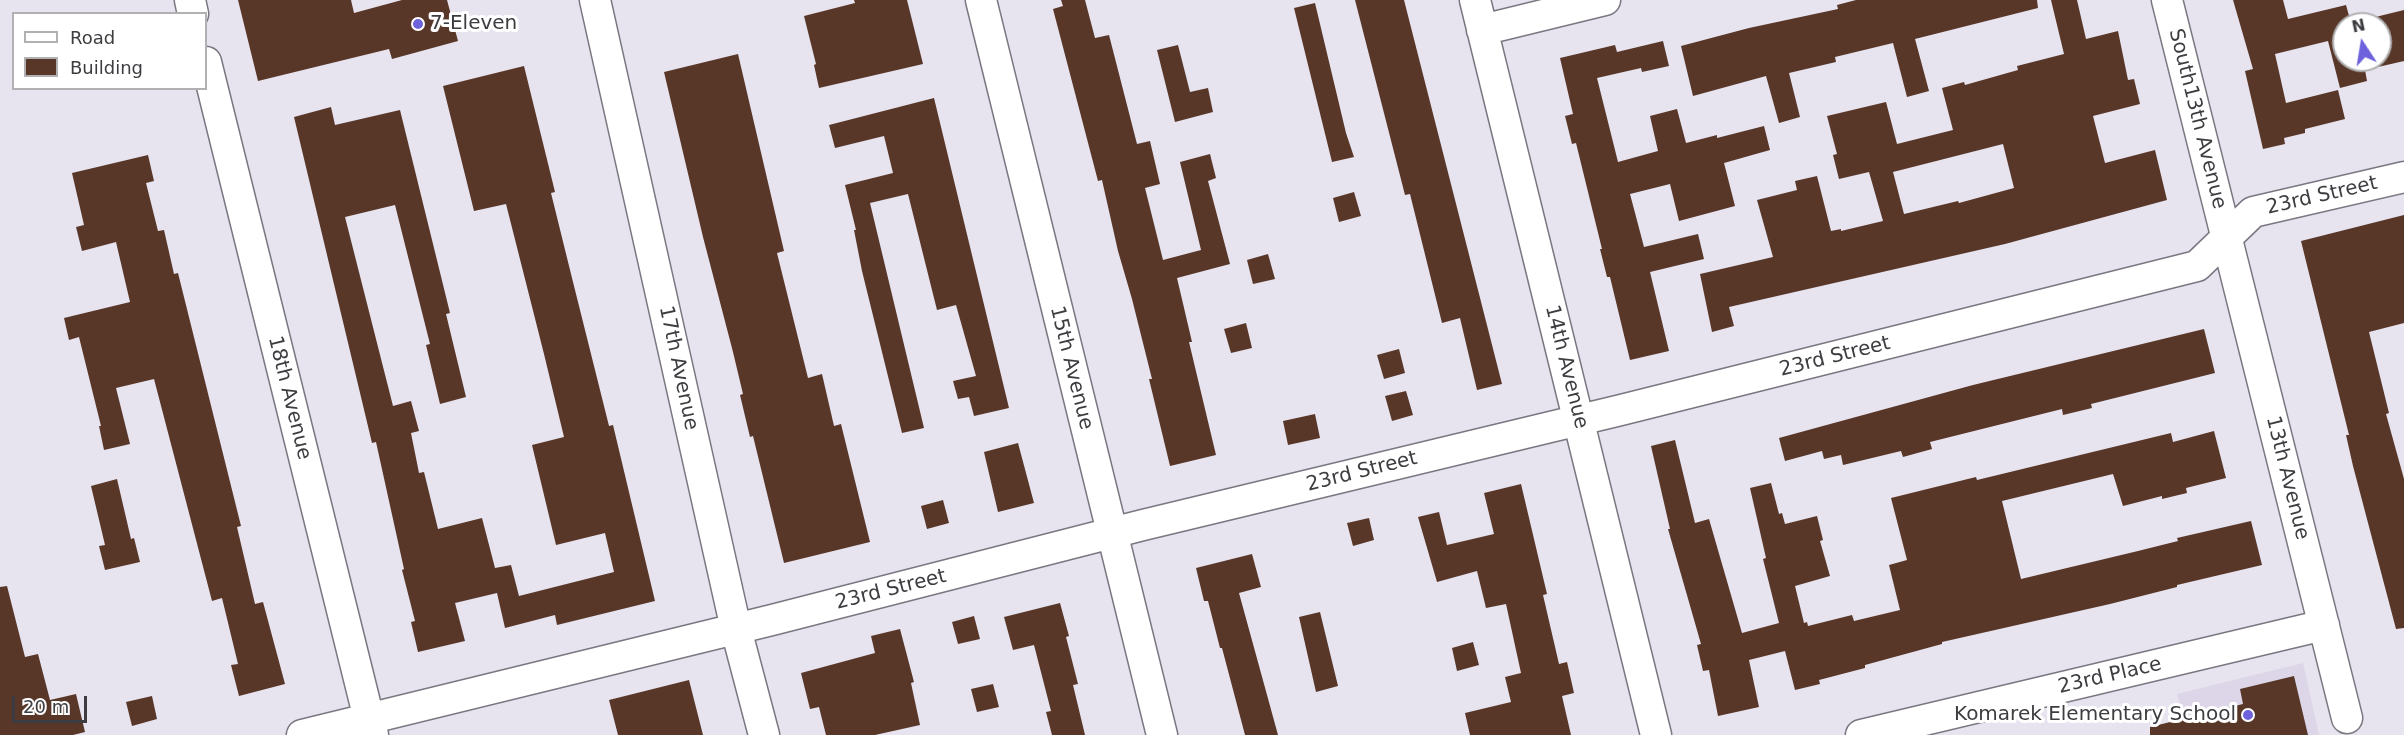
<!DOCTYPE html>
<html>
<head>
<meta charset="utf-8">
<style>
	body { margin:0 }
	#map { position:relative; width:2404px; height:735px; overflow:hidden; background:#e7e3ef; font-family:"DejaVu Sans",sans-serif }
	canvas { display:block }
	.legend { position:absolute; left:12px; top:12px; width:195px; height:78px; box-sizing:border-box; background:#fff; border:2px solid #b1b1b3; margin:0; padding:8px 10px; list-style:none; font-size:18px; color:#3d3c40 }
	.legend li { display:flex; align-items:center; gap:12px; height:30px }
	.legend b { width:30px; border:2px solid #b1b1b3 }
	.north { position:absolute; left:2332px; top:12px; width:60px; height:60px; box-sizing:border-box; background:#fff; border:2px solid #b1b1b3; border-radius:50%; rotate:348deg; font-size:16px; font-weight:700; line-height:24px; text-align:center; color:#3d3c40 }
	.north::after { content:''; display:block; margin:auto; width:21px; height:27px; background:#6d62dc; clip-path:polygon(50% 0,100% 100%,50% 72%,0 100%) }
	.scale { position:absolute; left:12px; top:696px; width:75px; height:27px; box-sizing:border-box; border:3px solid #3d3c40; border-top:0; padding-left:8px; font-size:18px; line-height:21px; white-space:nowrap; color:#3d3c40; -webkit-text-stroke:4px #fff; paint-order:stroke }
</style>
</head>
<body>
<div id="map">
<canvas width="2404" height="735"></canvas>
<ul class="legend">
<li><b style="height:8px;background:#fff"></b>Road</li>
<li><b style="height:16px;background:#583729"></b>Building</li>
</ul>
<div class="north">N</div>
<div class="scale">20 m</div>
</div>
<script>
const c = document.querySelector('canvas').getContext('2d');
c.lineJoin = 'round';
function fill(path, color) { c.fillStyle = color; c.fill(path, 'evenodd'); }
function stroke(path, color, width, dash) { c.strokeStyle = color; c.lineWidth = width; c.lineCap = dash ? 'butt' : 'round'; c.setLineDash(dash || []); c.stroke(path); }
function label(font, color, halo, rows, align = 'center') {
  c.font = font + ' "DejaVu Sans",sans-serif'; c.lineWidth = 6; c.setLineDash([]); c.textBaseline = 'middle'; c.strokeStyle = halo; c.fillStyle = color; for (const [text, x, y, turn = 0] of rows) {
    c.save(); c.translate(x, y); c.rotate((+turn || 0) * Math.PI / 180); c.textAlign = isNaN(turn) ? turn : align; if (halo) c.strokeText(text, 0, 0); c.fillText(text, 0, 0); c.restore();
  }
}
const built = new Path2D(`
	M 2303,663 L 2319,735 L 2187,735 L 2177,694 Z`);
const building = new Path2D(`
	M 238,0 L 351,0 L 354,13 L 402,0 L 447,0 L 458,41 L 392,59 L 389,49 L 258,81 Z
	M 854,0 L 907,0 L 923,64 L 819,88 L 814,65 L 816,64 L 804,16 L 855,3 Z
	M 1061,0 L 1085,0 L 1095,38 L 1109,35 L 1137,144 L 1150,141 L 1160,184 L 1145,188 L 1163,260 L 1201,250 L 1180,162 L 1210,154 L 1216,178 L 1208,181 L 1230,264 L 1177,278 L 1192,342 L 1189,342 L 1216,455 L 1170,466 L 1149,379 L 1152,379 L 1132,299 L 1118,251 L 1102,180 L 1098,181 L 1053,9 L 1063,6 Z
	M 1355,0 L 1404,0 L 1502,384 L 1477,390 L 1460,318 L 1442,323 L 1410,194 L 1405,195 Z
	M 1856,0 L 2037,0 L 2038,8 L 1915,39 L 1929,91 L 1907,97 L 1893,43 L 1835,57 L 1836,62 L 1789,73 L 1800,117 L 1779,123 L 1766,76 L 1693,96 L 1681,46 L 1749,28 L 1838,9 L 1837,5 Z
	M 2051,0 L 2077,0 L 2086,39 L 2118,31 L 2128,80 L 2134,79 L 2140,104 L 2093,116 L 2105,163 L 2155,150 L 2167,200 L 2005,244 L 1729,307 L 1734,326 L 1712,332 L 1700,274 L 1773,257 L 1757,200 L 1797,190 L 1795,181 L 1817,176 L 1831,231 L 1841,229 L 1841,231 L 1883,221 L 1869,172 L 1839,179 L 1833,155 L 1837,154 L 1827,116 L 1886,102 L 1897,144 L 1953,130 L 1942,88 L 1964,82 L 1965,85 L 2018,70 L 2017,66 L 2064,54 ZM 2003,144 L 2014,188 L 1959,203 L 1958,201 L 1904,214 L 1893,172 Z
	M 2233,0 L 2283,0 L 2288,19 L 2346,5 L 2351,23 L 2404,10 L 2404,61 L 2365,70 L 2367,81 L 2340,88 L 2328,41 L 2275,54 L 2286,103 L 2338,90 L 2345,119 L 2305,129 L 2305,133 L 2284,138 L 2285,144 L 2263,149 L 2245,71 L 2253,69 ZM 2344,24 L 2380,24 L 2380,60 L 2344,60 Z
	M 1315,3 L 1346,133 L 1354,157 L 1332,162 L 1294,8 Z
	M 1663,41 L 1669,66 L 1642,72 L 1641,68 L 1597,78 L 1618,162 L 1658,151 L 1650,116 L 1677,109 L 1686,143 L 1717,135 L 1717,138 L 1764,126 L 1770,150 L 1724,163 L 1735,206 L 1679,221 L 1670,184 L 1630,194 L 1644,247 L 1698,234 L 1704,259 L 1650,272 L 1669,351 L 1630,360 L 1610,277 L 1607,277 L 1600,249 L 1602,249 L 1576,143 L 1572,144 L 1565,116 L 1573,114 L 1560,58 L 1615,45 L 1617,52 Z
	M 1178,45 L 1190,92 L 1208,88 L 1213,112 L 1175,122 L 1157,50 Z
	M 738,54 L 784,251 L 777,253 L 808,378 L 822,374 L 834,426 L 841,424 L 870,542 L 784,563 L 753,436 L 750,437 L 740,395 L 743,394 L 733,352 L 703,237 L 664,72 Z
	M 524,66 L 555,192 L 551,193 L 571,274 L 609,426 L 613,425 L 655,601 L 557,625 L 555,615 L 505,628 L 497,593 L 455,603 L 465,641 L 418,652 L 411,622 L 415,621 L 402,570 L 404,569 L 376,442 L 372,443 L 294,117 L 331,107 L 335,125 L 400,110 L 450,313 L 446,314 L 466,397 L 440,404 L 426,345 L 430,344 L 395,205 L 345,217 L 393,406 L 411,401 L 419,431 L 411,433 L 419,473 L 424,472 L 438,529 L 482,518 L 495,568 L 511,565 L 519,596 L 614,572 L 605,533 L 556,545 L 532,445 L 564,437 L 544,354 L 506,204 L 474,211 L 443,86 Z
	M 934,98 L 1009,408 L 974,416 L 969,397 L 958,399 L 953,381 L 976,376 L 956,305 L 937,310 L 908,194 L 870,203 L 924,428 L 902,433 L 862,271 L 854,230 L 856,230 L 845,185 L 893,173 L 884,136 L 835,148 L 829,125 Z
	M 148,155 L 154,181 L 146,183 L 158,231 L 164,230 L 174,274 L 178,273 L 241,526 L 237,527 L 255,604 L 263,602 L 285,684 L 239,696 L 231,665 L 238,664 L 222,598 L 212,601 L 154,379 L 116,388 L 130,444 L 104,450 L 99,426 L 101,426 L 79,337 L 69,340 L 64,318 L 130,302 L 116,242 L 82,251 L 76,227 L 84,225 L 72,173 Z
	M 1354,192 L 1361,216 L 1339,222 L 1333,198 Z
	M 2404,215 L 2404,323 L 2369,332 L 2389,413 L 2386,414 L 2404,479 L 2404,628 L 2396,629 L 2353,466 L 2346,435 L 2349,435 L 2301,241 Z
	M 1268,254 L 1275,279 L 1253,284 L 1247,260 Z
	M 1246,323 L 1252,348 L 1231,353 L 1224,329 Z
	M 2204,329 L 2215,373 L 2091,404 L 2092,408 L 2063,415 L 2062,409 L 1930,442 L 1932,449 L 1903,457 L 1901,451 L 1843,465 L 1841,455 L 1824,459 L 1822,451 L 1785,461 L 1779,438 L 1973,385 Z
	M 1399,349 L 1405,373 L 1384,379 L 1377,355 Z
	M 1406,391 L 1413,415 L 1392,421 L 1385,396 Z
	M 1315,414 L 1320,438 L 1288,445 L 1283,421 Z
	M 2214,431 L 2226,478 L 2186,488 L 2187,493 L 2162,499 L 2162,496 L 2123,506 L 2113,474 L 2002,501 L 2021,579 L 2138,551 L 2178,541 L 2177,538 L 2251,521 L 2262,565 L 2177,585 L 2177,587 L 2110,604 L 1942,642 L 1942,644 L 1865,665 L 1865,668 L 1819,680 L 1820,684 L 1795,690 L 1785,651 L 1749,660 L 1759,707 L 1718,716 L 1709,670 L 1703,671 L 1697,645 L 1701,644 L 1668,529 L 1670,529 L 1651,446 L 1675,440 L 1695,523 L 1709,519 L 1742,633 L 1779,623 L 1763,559 L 1766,558 L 1750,488 L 1771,483 L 1779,514 L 1782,513 L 1785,524 L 1817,516 L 1823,540 L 1820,541 L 1830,576 L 1795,586 L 1804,623 L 1807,622 L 1808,626 L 1852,615 L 1854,621 L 1900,610 L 1889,565 L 1907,560 L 1891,498 L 1976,477 L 1977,480 L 2171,433 L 2173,442 Z
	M 1018,443 L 1034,503 L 998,512 L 984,452 Z
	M 117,479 L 131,539 L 134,538 L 140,562 L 105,570 L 99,546 L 105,545 L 91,486 Z
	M 1521,484 L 1547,594 L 1543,595 L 1559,664 L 1567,662 L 1574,693 L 1562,696 L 1571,735 L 1470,735 L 1465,713 L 1511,702 L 1505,677 L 1521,673 L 1506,604 L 1486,608 L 1477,571 L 1437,582 L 1418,517 L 1439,512 L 1447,545 L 1494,534 L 1484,493 Z
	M 943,500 L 949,523 L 927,529 L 921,506 Z
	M 1369,518 L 1374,540 L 1353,546 L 1347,523 Z
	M 1252,554 L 1261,587 L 1239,593 L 1278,735 L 1245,735 L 1222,648 L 1220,648 L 1208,601 L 1204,601 L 1196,568 Z
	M 7,586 L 25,657 L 38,654 L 50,700 L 76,694 L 85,732 L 73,735 L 0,735 L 0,587 Z
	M 1060,603 L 1069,636 L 1066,637 L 1078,684 L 1073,685 L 1085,735 L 1052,735 L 1046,712 L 1051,711 L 1034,645 L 1013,650 L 1004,617 Z
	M 1320,612 L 1338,686 L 1316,692 L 1299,617 Z
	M 974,616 L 980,639 L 958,644 L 952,622 Z
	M 900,629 L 914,682 L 911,683 L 920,725 L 875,735 L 826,735 L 819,707 L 810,709 L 801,673 L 875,653 L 871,636 Z
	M 1473,642 L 1479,665 L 1457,671 L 1452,648 Z
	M 2294,676 L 2308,735 L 2150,735 L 2150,727 L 2243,704 L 2240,689 Z
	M 689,680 L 703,735 L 618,735 L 609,700 Z
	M 993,684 L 999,707 L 977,712 L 971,689 Z
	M 152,696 L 157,719 L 132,726 L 126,702 Z`);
const minor = new Path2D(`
	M 190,0 L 193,14
	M 595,0 L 736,629 L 764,735
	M 981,0 L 1162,735
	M 1475,0 L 1656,735
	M 2167,0 L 2347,718
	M 1482,30 L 1605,0
	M 206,62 L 373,735
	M 302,735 L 772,620 L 1143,525 L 1621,410 L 2197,266 L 2253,212 L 2404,177
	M 1861,735 L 2324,625`);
const markers = [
	[418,24,6,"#6d62dc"],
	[2248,715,6,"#6d62dc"]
];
const poiNames = [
	["7-Eleven",430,24],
	["Komarek Elementary School",2236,715,"right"]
];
const streetNames = [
	["South13th Avenue",2197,119,76],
	["23rd Street",2322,196,-13],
	["23rd Street",1835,357,-14],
	["14th Avenue",1566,367,76],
	["17th Avenue",678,368,78],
	["15th Avenue",1071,368,76],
	["18th Avenue",289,398,76],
	["23rd Street",1362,472,-14],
	["13th Avenue",2287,478,76],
	["23rd Street",891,590,-14],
	["23rd Place",2110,676,-13]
];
fill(built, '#dcd6e8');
fill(building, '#583729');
stroke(minor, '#7a7781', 33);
stroke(minor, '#fff', 30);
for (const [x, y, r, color] of markers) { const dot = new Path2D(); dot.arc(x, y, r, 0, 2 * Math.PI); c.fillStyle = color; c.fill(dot); stroke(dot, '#fff', 2); }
label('20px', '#3d3c40', '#fff', poiNames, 'left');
label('20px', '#3d3c40', '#fff', streetNames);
</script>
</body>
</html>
